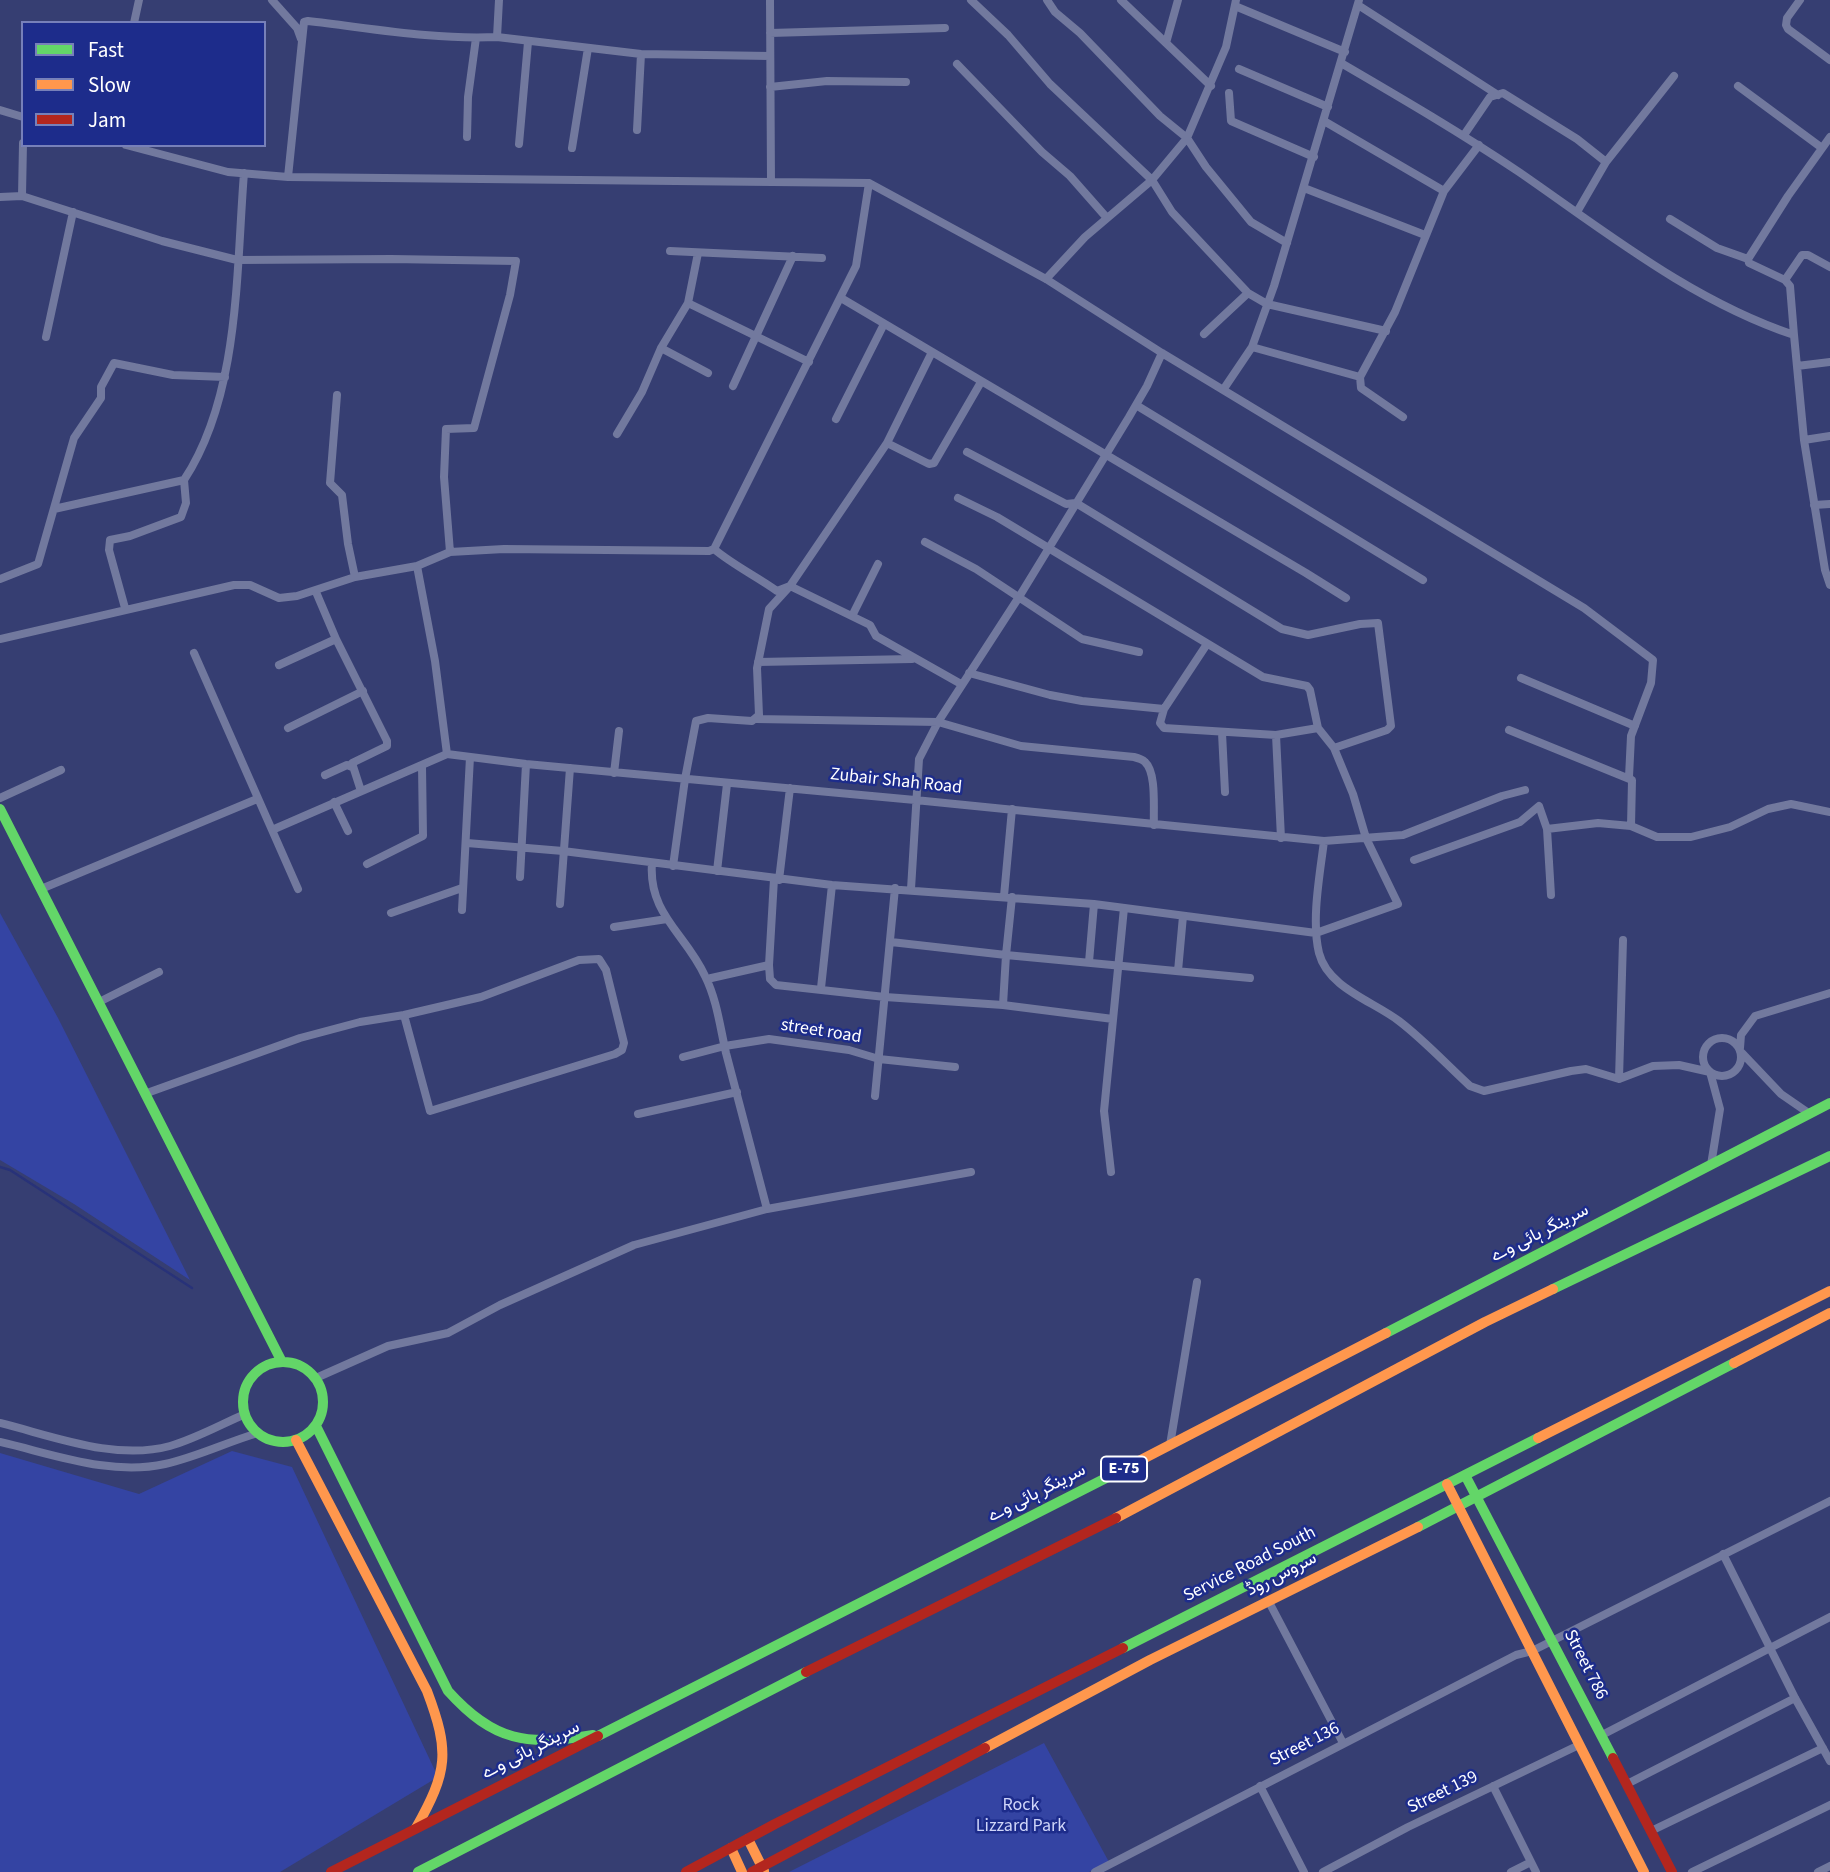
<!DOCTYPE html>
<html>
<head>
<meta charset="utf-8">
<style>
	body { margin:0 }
	#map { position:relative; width:1830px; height:1872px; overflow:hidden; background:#363e72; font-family:"Source Sans 3",sans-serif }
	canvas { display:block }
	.legend { position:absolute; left:21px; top:21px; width:245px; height:126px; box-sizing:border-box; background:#1d2c8b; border:2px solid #7780b9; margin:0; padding:9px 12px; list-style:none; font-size:21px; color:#fff }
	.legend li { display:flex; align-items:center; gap:14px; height:35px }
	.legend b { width:35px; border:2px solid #7780b9 }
</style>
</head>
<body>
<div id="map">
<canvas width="1830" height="1872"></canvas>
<ul class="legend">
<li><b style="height:9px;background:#63d668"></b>Fast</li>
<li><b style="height:9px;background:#ff974d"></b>Slow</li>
<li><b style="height:9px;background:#b3261e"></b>Jam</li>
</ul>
</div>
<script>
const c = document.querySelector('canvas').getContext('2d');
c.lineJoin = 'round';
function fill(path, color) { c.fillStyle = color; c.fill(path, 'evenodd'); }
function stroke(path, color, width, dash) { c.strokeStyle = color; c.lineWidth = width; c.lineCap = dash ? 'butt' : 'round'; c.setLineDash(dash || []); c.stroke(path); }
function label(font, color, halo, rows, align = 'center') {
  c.font = font + ' "Source Sans 3",Vazirmatn,sans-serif'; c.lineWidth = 5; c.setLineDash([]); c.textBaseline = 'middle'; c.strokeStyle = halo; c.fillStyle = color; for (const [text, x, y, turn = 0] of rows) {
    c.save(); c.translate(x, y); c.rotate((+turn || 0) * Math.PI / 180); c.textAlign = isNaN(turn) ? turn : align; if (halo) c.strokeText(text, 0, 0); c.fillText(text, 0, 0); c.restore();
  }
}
const green = new Path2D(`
	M 0,913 L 58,1018 L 190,1280 L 74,1204 L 0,1160 Z
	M 232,1451 L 292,1467 L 438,1777 L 280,1872 L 0,1872 L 0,1453 L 139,1494 Z
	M 1044,1743 L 1109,1862 L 1089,1872 L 789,1872 Z`);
const stream = new Path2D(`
	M 0,1167 L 10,1170 L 192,1288`);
const street = new Path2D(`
	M 272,0 L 297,28 L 301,39
	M 770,0 L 771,182
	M 971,0 L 1008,35 L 1050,84 L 1152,180 L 1172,212 L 1248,293 L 1267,304 L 1386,331
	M 1047,0 L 1055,12 L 1080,33 L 1160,116 L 1187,138 L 1206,167 L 1251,222 L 1287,243
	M 1121,0 L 1211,86
	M 1800,0 L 1787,18 L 1786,25 L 1788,29 L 1830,60
	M 1358,5 L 1498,95
	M 1235,6 L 1345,52
	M 134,23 L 139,0
	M 770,33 L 945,28
	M 497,37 L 499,0
	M 1166,43 L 1178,0
	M 1341,63 C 1401,98 1461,133 1519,172 C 1606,232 1692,301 1794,335 L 1804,440 L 1825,570 L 1830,585
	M 957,64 L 1042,152 L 1070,176 L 1107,218
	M 1239,69 L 1328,107
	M 1738,86 L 1822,148
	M 770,87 L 827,81 L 906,82
	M 1229,93 L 1231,121 L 1314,157
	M 0,110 L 23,117
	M 1324,121 L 1444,191
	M 637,130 L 641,54
	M 1464,135 L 1490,97 L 1503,93 L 1577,139 L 1606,162 L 1577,212
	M 467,137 L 468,97 L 476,38
	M 519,144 L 528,42
	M 126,145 L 228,172 L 288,177 L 869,183 L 1046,279 L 1162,353 L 1584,608 L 1653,660 L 1651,683 L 1631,736 L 1629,777
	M 572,148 L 588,48
	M 1606,162 L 1674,76
	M 288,177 L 304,22 L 308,21 C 370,28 434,40 497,37 L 641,54 L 770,56
	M 1304,188 L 1425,235
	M 22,196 L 23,143
	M 0,197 L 22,196 L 162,241 L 237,260 L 391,259 L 516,261 L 510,295 L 474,428 L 446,429 L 444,477 L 450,552
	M 1670,219 L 1717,248 L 1748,259
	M 670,251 L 822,258
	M 1046,279 L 1085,237 L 1152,180 L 1187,138 L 1226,47 L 1236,0
	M 1785,280 L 1802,255 L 1808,255 L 1830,267
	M 841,298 L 1306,573 L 1346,598
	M 688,303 L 809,362
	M 1204,334 L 1248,293
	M 1794,335 L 1790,286 L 1785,280 L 1749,263 L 1748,259 L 1788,196 L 1830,137
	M 46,337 L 73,212
	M 1252,347 L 1360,377
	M 661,348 L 708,373
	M 1797,366 L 1830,362
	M 733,386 L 793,256
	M 1223,390 L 1252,347 L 1274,286 L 1359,0
	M 337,395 L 330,483 L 342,495 L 348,544 L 355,577
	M 1136,405 L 1423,580
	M 1403,417 L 1361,388 L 1360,377 L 1395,312 L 1444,191 L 1479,145
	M 836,419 L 884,324
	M 617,434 L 642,392 L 661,348 L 688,303 L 698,253
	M 1804,440 L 1830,436
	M 887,443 L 929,464 L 934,463 L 981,382
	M 967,452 L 1066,504 L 1076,503 L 1282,629 L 1308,635 L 1360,624 L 1378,623 L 1391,726 L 1387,730 L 1334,748
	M 1814,505 L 1830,504
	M 54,509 L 184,480 C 240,395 236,272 244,173
	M 925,542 L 976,569 L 1082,639 L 1139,652
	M 714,549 C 733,565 756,576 777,591 L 790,586 L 870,625 L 876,636 L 961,684
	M 417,566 L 435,661 L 447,754
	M 0,579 L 38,564 L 74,438 L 101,398 L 101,387 L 114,363 L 173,375 L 225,377
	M 316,592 L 336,639 L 387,741 L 387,746 L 352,763 L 361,791
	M 125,608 L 109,550 L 110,540 L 130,536 L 181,517 L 186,503 L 184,480
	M 852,616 L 878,564
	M 0,639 L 234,585 L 250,585 L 279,598 L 297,596 L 355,577 L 417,566 L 450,552 L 504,549 L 709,551 L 714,549 L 856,266 L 869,183
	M 194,653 L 298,889
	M 758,662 L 912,659
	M 279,665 L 336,639
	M 969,673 L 1050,695 L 1082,701 L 1164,709 L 1160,723 L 1164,728 L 1276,735 L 1318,728
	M 1521,678 L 1635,726
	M 1164,709 L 1207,644
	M 756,719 L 938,722 L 1021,746 L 1134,757 C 1138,758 1142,759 1145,762 C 1157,773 1153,810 1154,825
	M 288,728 L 363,691
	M 1509,730 L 1632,780 L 1631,826 L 1657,837 L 1691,837 L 1730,827 L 1768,809 L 1791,804 L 1830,812
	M 1222,733 L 1225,792
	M 1276,735 L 1281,838
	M 614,773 L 619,731
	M 325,775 L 347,765 L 352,767
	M 0,798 L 61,770
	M 334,802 L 348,831
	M 1547,829 L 1598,823 L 1631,826
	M 272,830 L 447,754 L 526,764 L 915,800 L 1324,841 L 1403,835 L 1502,796 L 1525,790
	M 1324,841 C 1320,874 1311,920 1319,953 C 1328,988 1373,1001 1399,1021 C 1424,1040 1447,1065 1470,1086 L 1484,1091 L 1571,1071 L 1586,1069 L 1619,1079 L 1653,1066 L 1679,1065 L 1710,1072 L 1720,1109 L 1711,1165
	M 467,843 L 563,851 L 832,885 L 1094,904 L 1316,933 L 1398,904 L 1366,838 L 1353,794 L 1334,748 L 1318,728 L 1310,690 L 1307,686 L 1263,677 L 997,517 L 958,498
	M 1414,860 L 1520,822 L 1539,806 L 1547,829 L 1551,895
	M 652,863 C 648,914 686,934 705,976 C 717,1000 720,1027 726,1053 C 740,1105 753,1157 767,1209
	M 367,864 L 423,836 L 422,766
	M 673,866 L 685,779 L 696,721 L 708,718 L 752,721 L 759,715 L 757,668 L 769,609 L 790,586 L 887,443 L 932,352
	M 717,871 L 727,784
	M 520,877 L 526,764
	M 779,880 L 790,788
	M 41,889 L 257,799
	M 911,889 L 919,759 L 938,722 L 1019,597 L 1129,417 L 1147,386 L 1162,353
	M 1004,896 L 1012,809
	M 560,904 L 570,768
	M 462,910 L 470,757
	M 391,913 L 462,888
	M 614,927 L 667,919
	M 891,942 L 1006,955 L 1012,897
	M 1089,962 L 1094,904
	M 769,965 L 774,879
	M 1178,971 L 1183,916
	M 707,979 L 769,965 L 770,979 L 776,985 L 885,997 L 1003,1005 L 1113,1019
	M 821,988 L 832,885
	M 99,1002 L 159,972
	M 1003,1005 L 1006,955 L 1250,978
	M1703 1057a19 19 0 1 1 38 0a19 19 0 1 1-38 0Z
	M 1740,1048 L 1741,1035 L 1755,1016 L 1830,993
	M 1742,1053 L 1781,1094 L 1810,1114
	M 683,1057 L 725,1046 L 769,1039 L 849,1050 L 879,1059 L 955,1067
	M 1619,1079 L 1623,940
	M 147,1093 L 300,1038 L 360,1022 L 404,1015 L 481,997 L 579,960 L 599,959 L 606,970 L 624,1043 L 622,1050 L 615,1054 L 430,1111 L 404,1015
	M 875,1096 L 895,888
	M 638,1114 L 737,1092
	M 1111,1172 L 1104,1111 L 1124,908
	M 316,1378 L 388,1346 L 448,1333 L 500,1305 L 634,1245 L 767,1209 L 971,1172
	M 0,1423 C 53,1436 115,1461 170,1446 C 195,1439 220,1425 245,1414
	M 0,1442 C 53,1454 110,1476 165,1464 C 197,1457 227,1442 258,1433
	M 1170,1445 L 1197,1282
	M 1723,1554 L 1795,1698 L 1830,1761
	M 1269,1602 L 1343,1743
	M 1602,1735 L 1830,1617
	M 1627,1784 L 1795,1698
	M 1260,1786 L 1304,1872
	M 1493,1786 L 1536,1872
	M 1651,1831 L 1823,1748
	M 1095,1872 L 1516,1655 L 1532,1651 L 1830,1501
	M 1323,1872 L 1408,1827 L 1579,1745
	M 1511,1872 L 1531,1862
	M 1692,1872 L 1830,1805
	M 1818,1872 L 1830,1866`);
const fast = new Path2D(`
	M 0,809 L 282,1362
	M 1553,1289 L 1830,1156
	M 1386,1333 L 1830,1103
	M243 1402a40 40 0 1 1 80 0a40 40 0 1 1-80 0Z
	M 316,1426 L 448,1691 C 494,1742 527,1746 593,1735
	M 1465,1475 L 1613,1758
	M 1418,1527 L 1734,1363
	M 1123,1648 L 1538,1438
	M 598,1736 L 1110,1476
	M 418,1872 L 806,1672`);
const slow = new Path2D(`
	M 1734,1363 L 1830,1313
	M 1538,1438 L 1830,1291
	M 296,1440 L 427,1691 C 450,1752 448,1771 416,1828
	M 1110,1476 L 1386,1333
	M 1447,1484 L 1644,1872
	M 1116,1518 L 1485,1322 L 1553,1289
	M 985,1748 L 1150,1660 L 1418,1527
	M 748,1839 L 764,1871
	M 731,1848 L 742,1872`);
const jam = new Path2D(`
	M 806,1672 L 1116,1518
	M 1613,1758 L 1672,1872
	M 331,1872 L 598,1736
	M 686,1872 L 775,1824 L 1123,1648
	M 752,1872 L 985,1748`);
const shields = [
	[1124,1469,46]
];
const shieldNames = [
	["E-75",1124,1469]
];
const streetNames = [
	["Zubair Shah Road",896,782,6],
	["street road",821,1032,9],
	["سرینگر ہائی وے",1540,1234,-27],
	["سرینگر ہائی وے",1037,1494,-27],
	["Service Road South",1250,1565,-27],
	["سروس روڈ",1282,1575,-27],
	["Street 786",1585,1665,63],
	["Street 136",1305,1745,-27],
	["سرینگر ہائی وے",531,1751,-27],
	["Street 139",1443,1793,-26]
];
const parkNames = [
	["Rock",1021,1806],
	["Lizzard Park",1021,1827]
];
fill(green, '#3444a3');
stroke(stream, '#283279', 2.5);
stroke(street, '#72799e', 8);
stroke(fast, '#63d668', 10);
stroke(slow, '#ff974d', 10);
stroke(jam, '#b3261e', 10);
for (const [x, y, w] of shields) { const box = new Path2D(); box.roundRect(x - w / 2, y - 12.5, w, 25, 5); c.fillStyle = '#1d2c8b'; c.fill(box); stroke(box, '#fff', 2); }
label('bold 16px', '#fff', null, shieldNames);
label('18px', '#fff', '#1d2c8b', streetNames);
label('18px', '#cfd5f9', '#1d2c8b', parkNames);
</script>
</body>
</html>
